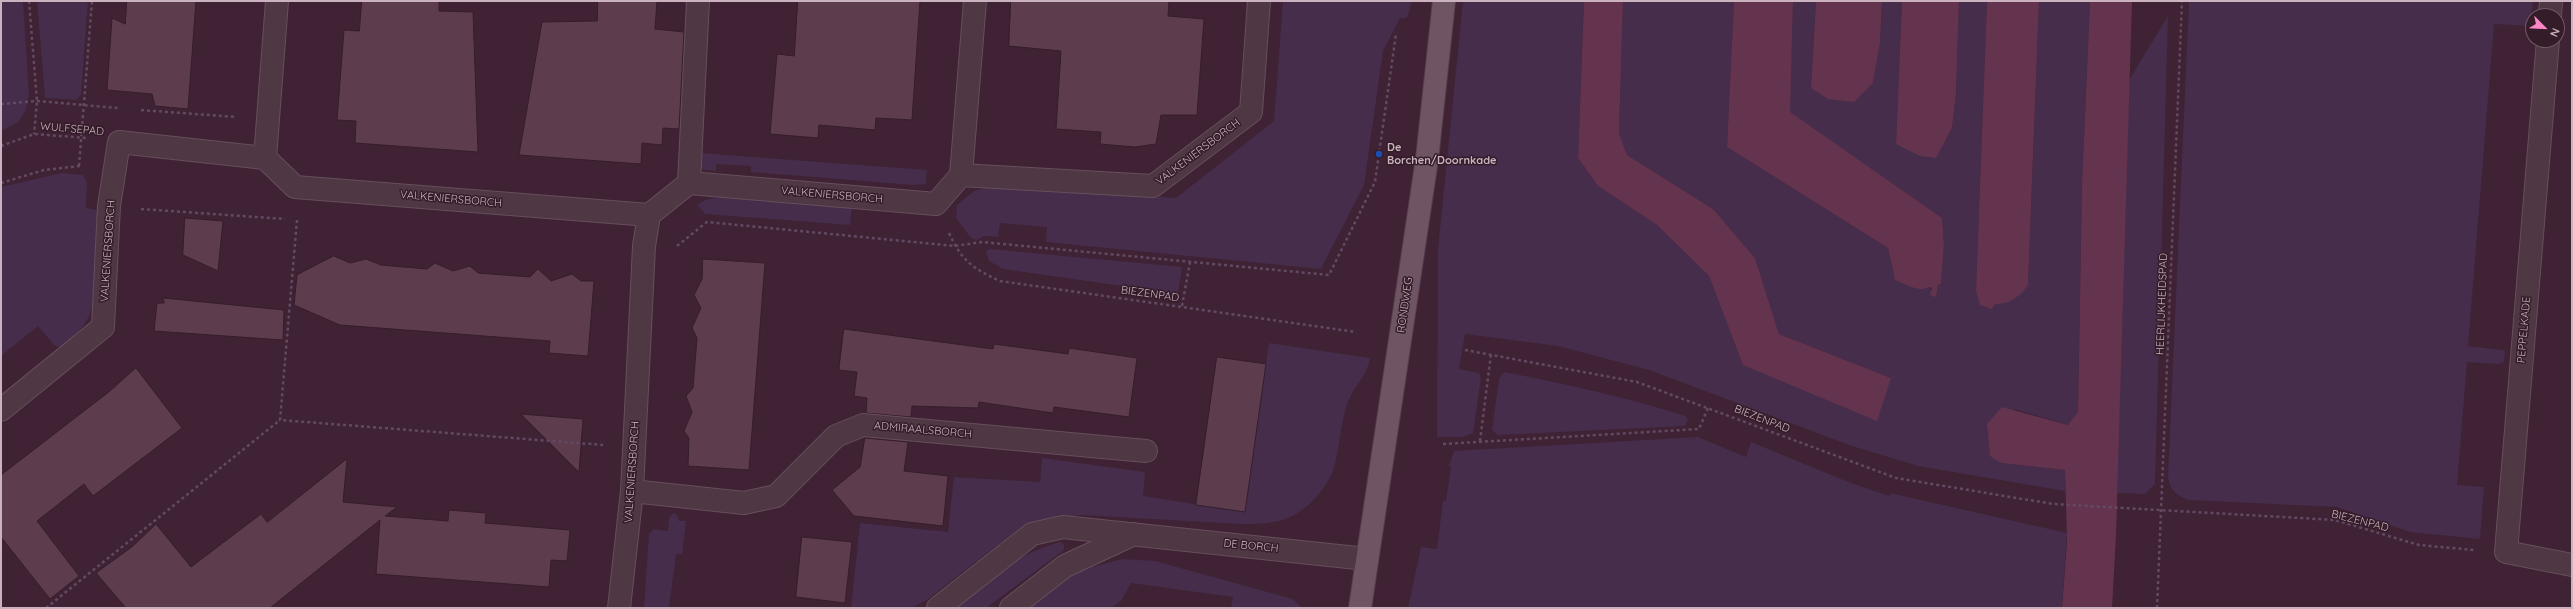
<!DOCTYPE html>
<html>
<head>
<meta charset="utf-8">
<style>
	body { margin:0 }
	#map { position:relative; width:2573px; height:609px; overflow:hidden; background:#3f2233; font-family:Quicksand,sans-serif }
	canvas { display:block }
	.frame { position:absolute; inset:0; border:2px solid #cab3bf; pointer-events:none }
	.north { position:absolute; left:2525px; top:8px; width:40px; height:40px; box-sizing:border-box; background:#341c29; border:1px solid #705865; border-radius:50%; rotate:114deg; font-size:11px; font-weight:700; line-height:16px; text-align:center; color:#cab3bf }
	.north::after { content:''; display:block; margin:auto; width:14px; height:18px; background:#fd84c5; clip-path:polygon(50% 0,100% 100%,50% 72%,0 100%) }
</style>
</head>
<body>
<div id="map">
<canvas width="2573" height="609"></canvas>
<div class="frame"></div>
<div class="north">N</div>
</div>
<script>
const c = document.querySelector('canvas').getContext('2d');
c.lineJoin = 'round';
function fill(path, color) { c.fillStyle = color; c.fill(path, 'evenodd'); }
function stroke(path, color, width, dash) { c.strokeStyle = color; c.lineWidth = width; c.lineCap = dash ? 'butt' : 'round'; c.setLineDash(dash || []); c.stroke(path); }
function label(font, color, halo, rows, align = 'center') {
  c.font = font + ' Quicksand,sans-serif'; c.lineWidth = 3; c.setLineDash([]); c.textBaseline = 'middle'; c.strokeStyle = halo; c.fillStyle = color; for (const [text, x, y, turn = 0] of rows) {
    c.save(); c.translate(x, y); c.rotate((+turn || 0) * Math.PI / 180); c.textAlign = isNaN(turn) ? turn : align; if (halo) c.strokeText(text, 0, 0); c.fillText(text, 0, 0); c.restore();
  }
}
const green = new Path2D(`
	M 1,1 L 23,1 L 29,96 L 25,112 L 18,122 L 1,131 Z
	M 37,1 L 88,1 L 81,94 L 77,100 L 45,98 Z
	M 1283,1 L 1412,1 L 1407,18 L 1400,18 L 1383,51 L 1364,185 L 1321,269 L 1046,242 L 1047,227 L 1000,223 L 998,237 L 984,236 L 977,240 L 971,238 L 956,218 L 957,205 L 974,191 L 998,184 L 1176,198 L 1274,121 Z
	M 1463,1 L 1584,1 L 1578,158 L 1598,186 L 1657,225 L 1709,276 L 1743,365 L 1891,378 L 1779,334 L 1755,258 L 1713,209 L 1627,155 L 1619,133 L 1623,1 L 1734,1 L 1727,147 L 1888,248 L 1895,280 L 1926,289 L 1929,287 L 1936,296 L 1938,285 L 1941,284 L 1944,245 L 1942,218 L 1789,112 L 1793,1 L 1816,1 L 1811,88 L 1873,83 L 1880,43 L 1882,1 L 1902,1 L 1896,144 L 1936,157 L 1952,128 L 1956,93 L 1959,1 L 1987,1 L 1976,290 L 1995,304 L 2028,285 L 2039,1 L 2090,1 L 2082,184 L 2078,412 L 2069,425 L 2014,409 L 2001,463 L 2065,470 L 2065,491 L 1918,466 L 1849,445 L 1649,370 L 1558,346 L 1465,334 L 1459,369 L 1479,373 L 1481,378 L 1473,433 L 1463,437 L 1437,437 L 1438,249 Z
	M 2189,1 L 2533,1 L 2530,26 L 2494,24 L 2468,346 L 2503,350 L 2505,351 L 2504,362 L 2499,364 L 2467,362 L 2457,485 L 2484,487 L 2480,539 L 2410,532 L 2337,507 L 2188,500 C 2176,495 2169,489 2168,476 Z
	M 2168,16 L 2155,484 L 2145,494 L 2117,493 L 2129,80 Z
	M 699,153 L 927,170 L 926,184 L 913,185 L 751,172 L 751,166 L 716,164 L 716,171 L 697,169 Z
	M 62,173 L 83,175 L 87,182 L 86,208 L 96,210 L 101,216 C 99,243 100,299 87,320 C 81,331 71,339 61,347 L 55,346 L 38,326 L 1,356 L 1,187 Z
	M 718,197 L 852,207 L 850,225 L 705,214 L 697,205 L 705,200 Z
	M 990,249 L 1182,267 L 1178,294 L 1003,269 L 989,261 L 986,251 Z
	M 1269,343 L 1370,358 C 1367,377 1353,387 1347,404 C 1341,423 1340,444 1335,464 C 1329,487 1308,511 1285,519 C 1271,524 1255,524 1240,524 L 1082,515 L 1051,518 L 1025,524 L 928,599 L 911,608 L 851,608 L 860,523 L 948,532 L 954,477 L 1040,482 L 1042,458 L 1145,472 L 1143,496 L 1245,512 Z
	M 1504,372 C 1566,384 1626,397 1686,416 L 1688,421 L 1684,426 L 1498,435 L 1492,430 L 1499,379 Z
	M 1698,437 L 1746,457 L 1751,442 L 1851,483 L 1889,496 L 1890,493 L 2067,533 L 2062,608 L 1408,608 L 1421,547 L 1437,549 L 1443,501 L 1446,501 L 1451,467 L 1449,466 L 1454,451 Z
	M 673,513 L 677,515 L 679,521 L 686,521 L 682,554 L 676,554 L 669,608 L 644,608 L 649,534 L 654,529 L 668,531 L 669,517 Z
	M 1060,542 L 1064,544 L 1064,550 L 986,608 L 951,608 C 987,580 1016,554 1060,542 Z
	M 1122,559 L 1155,561 L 1293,599 L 1302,608 L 1231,608 L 1233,597 L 1131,583 L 1121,601 L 1111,608 L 1021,608 L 1070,573 Z`);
const water = new Path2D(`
	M 1584,1 L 1623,1 L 1619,133 L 1627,155 L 1713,209 L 1755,258 L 1779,334 L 1891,378 L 1877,421 L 1743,365 L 1709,276 L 1657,225 L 1598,186 L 1578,158 Z
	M 1734,1 L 1793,1 L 1790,112 L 1942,218 L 1944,245 L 1941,284 L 1938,285 L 1936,297 L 1930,295 L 1932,288 L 1929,287 C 1920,293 1905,284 1895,280 L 1888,248 L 1727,147 Z
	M 1816,1 L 1882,1 L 1880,43 L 1873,83 L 1854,102 L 1828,99 L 1811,88 Z
	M 1902,1 L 1959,1 L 1956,93 L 1952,128 L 1936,158 L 1920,156 L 1896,144 Z
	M 1987,1 L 2039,1 L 2028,285 C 2020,297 2009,304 1995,304 L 1992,309 L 1980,305 L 1976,290 Z
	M 2090,1 L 2132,1 L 2116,535 L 2112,608 L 2062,608 L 2067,542 L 2065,470 L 2001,463 L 1990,456 L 1987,424 L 2002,407 L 2068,425 L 2078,412 L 2082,184 Z`);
const building = new Path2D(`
	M 127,1 L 196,1 L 188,109 L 155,106 L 152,94 L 107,90 L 112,18 L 125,24 Z
	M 362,1 L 439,1 L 439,11 L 473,12 L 478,152 L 355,143 L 356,121 L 337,120 L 344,30 L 359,31 Z
	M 598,1 L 657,1 L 655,29 L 684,32 L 679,129 L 663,128 L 662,145 L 642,143 L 641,164 L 519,155 L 542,22 L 597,21 Z
	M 798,1 L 920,1 L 912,120 L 876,118 L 875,130 L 819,125 L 818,138 L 770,134 L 777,54 L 794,56 Z
	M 1011,1 L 1169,1 L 1168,16 L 1204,19 L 1197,115 L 1161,115 L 1156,144 L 1135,147 L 1100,144 L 1101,132 L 1056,129 L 1061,51 L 1009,46 Z
	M 185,218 L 223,221 L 218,271 L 183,255 Z
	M 334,256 L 350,263 L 366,259 L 381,265 L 427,269 L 435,263 L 453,271 L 470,266 L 478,273 L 530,277 L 538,269 L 551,281 L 572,274 L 581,281 L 594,281 L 588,356 L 549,353 L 550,341 L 340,325 L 294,305 L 297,275 Z
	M 703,259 L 765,263 L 749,470 L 688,466 L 689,438 L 684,431 L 692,412 L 686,396 L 693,388 L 697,338 L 692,328 L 701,308 L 694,295 L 702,279 Z
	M 163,298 L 284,310 L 283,340 L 154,331 L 157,303 L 164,303 Z
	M 844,329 L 993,349 L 994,344 L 1068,354 L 1069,348 L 1137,358 L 1129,417 L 1054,407 L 1053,413 L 979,402 L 978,408 L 912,406 L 911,417 L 866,413 L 867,398 L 854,396 L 857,372 L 839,370 Z
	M 1217,357 L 1266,364 L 1245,512 L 1196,505 Z
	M 136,368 L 182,428 L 93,496 L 84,484 L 37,521 L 79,576 L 50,599 L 1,537 L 1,475 L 110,391 Z
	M 521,414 L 583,419 L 579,472 Z
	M 865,438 L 908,442 L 904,471 L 948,476 L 943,526 L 854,516 L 832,490 L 860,467 Z
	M 347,459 L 343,502 L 397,507 L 385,516 L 448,521 L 449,510 L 486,513 L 485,523 L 570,530 L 567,561 L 551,560 L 549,587 L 376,574 L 380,520 L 270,608 L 126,608 L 96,573 L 133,546 L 156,524 L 191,567 L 261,514 L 267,522 Z
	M 802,537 L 852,542 L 845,603 L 796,597 Z`);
const path = new Path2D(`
	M 29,1 L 37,101 L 34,134
	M 1,104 L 37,101 L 118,108
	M 141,110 L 236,117
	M 1,146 L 34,134 L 86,138
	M 79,166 L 92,1
	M 1,183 L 44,170 L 80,166
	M 141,209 L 285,219
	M 297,220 L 280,420 L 603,445
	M 949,233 C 962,261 972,268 1000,281 L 1356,332
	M 677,246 L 707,222 L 955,246 L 982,242 L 1329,275 L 1375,182 L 1396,34
	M 1182,306 L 1190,262
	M 1465,350 L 1637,382 L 1896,478 L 2053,504 L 2335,520 L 2419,545 L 2474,550
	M 1480,441 L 1491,354
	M 1443,444 L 1699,429 L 1708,408
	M 46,608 L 280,420
	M 2157,608 L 2182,1`);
const minor = new Path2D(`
	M 2550,16 L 2551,1
	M 2548,40 L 2506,552 L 2572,565
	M 265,158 L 277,1
	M 961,175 L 975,1
	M 689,183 L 698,1
	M 1,410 L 103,327 L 109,206 L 119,142 L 265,158 L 295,187 L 649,215 L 689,183 L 936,204 L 961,175 L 1153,186 L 1251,112 L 1259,1
	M 632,491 L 744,503 L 776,496 L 836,436 L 863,425 L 1146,451
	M 619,608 L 632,491 L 644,246 L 649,215
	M 938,608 L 1032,534 L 1063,527 L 1367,559
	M 1011,608 L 1065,566 L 1134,534`);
const major = new Path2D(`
	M 1360,608 L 1427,159 L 1444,1`);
const markers = [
	[1379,154,4,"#1a4fb4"]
];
const streetNames = [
	["WULFSEPAD",72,129,5],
	["VALKENIERSBORCH",1198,152,-37],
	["VALKENIERSBORCH",832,195,5],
	["VALKENIERSBORCH",451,199,5],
	["VALKENIERSBORCH",108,251,-86],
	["BIEZENPAD",1150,294,8],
	["HEERLIJKHEIDSPAD",2162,304,-88],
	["RONDWEG",1405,305,-82],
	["PEPPELKADE",2524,330,-85],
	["BIEZENPAD",1762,419,21],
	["ADMIRAALSBORCH",923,430,5],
	["VALKENIERSBORCH",632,472,-86],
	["BIEZENPAD",2360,521,14],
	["DE BORCH",1251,546,6]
];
const poiNames = [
	["De",1387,148],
	["Borchen/Doornkade",1387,161]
];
fill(green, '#452d4b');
fill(water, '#64344f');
fill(building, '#5d3c4e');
stroke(building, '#361e2b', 1);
stroke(minor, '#674f5c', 24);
stroke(major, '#58404d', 24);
stroke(path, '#624a62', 2.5, [3, 3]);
stroke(minor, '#4f3744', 22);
stroke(major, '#6f5563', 22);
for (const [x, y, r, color] of markers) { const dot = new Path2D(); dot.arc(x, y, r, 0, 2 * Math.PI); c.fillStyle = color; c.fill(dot); stroke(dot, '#341c29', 1.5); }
label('11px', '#cab3bf', '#341c29', streetNames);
label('bold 11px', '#cab3bf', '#341c29', poiNames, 'left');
</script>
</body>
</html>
